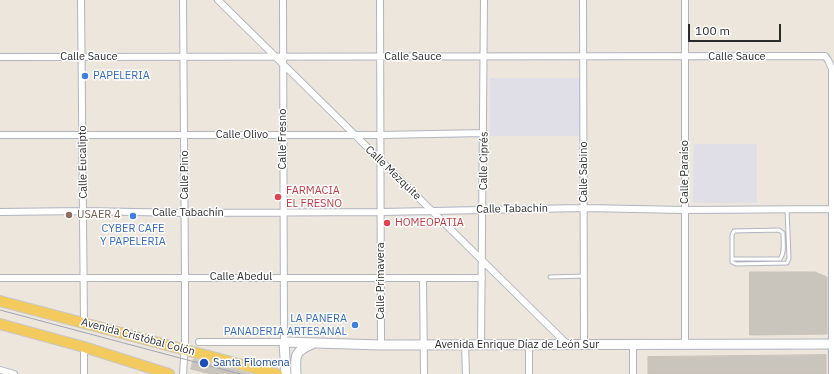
<!DOCTYPE html>
<html>
<head>
<meta charset="utf-8">
<style>
	body { margin:0 }
	#map { position:relative; width:834px; height:374px; overflow:hidden; background:#ede6dd; font-family:"IBM Plex Sans",sans-serif }
	canvas { display:block }
	.scale { position:absolute; left:688px; top:24px; width:93px; height:18px; box-sizing:border-box; border:2px solid #2b2b2b; border-top:0; padding-left:5px; font-size:12px; line-height:14px; white-space:nowrap; color:#2b2b2b; -webkit-text-stroke:3px #fff; paint-order:stroke }
</style>
</head>
<body>
<div id="map">
<canvas width="834" height="374"></canvas>
<div class="scale">100 m</div>
</div>
<script>
const c = document.querySelector('canvas').getContext('2d');
c.lineJoin = 'round';
function fill(path, color) { c.fillStyle = color; c.fill(path, 'evenodd'); }
function stroke(path, color, width, dash) { c.strokeStyle = color; c.lineWidth = width; c.lineCap = dash ? 'butt' : 'round'; c.setLineDash(dash || []); c.stroke(path); }
function label(font, color, halo, rows, align = 'center') {
  c.font = font + ' "IBM Plex Sans",sans-serif'; c.lineWidth = 3; c.setLineDash([]); c.textBaseline = 'middle'; c.strokeStyle = halo; c.fillStyle = color; for (const [text, x, y, turn = 0] of rows) {
    c.save(); c.translate(x, y); c.rotate((+turn || 0) * Math.PI / 180); c.textAlign = isNaN(turn) ? turn : align; if (halo) c.strokeText(text, 0, 0); c.fillText(text, 0, 0); c.restore();
  }
}
const industrial = new Path2D(`
	M 490,78 L 580,78 L 580,136 L 490,136 Z
	M 694,144 L 757,144 L 757,203 L 693,203 Z`);
const building = new Path2D(`
	M 750,272 L 815,272 L 827,277 L 827,334 L 750,335 Z
	M 826,355 L 826,374 L 648,374 L 648,357 Z
	M 194,359 L 250,374 L 211,374 L 191,369 Z`);
const service = new Path2D(`
	M 732,259 L 780,259 C 785,253 783,242 783,235 L 783,233 L 779,230 L 734,231 L 732,235 L 732,262 L 736,264 L 787,263 L 789,258 L 787,209
	M 550,277 L 584,276`);
const minor = new Path2D(`
	M 81,0 L 84,323
	M 183,0 L 185,277 L 185,344 L 183,374
	M 218,0 L 568,345
	M 380,0 L 381,345
	M 583,0 L 584,345
	M 0,57 L 825,56 L 828,60 L 832,69 L 832,374
	M 0,135 L 381,135 L 484,133
	M 0,212 L 84,211 L 185,213 L 381,212 L 584,208 L 685,210 L 832,209
	M 0,278 L 482,278
	M 423,278 L 424,374
	M 199,342 L 284,342 L 283,0
	M 685,344 L 685,0
	M 465,345 L 466,374
	M 481,345 L 484,0
	M 84,347 L 84,374
	M 0,370 L 14,374
	M 529,374 L 529,345
	M 633,374 L 633,345`);
const secondary = new Path2D(`
	M 286,374 L 284,342 L 381,345 L 834,344
	M 296,374 C 295,357 294,351 312,344`);
const primary = new Path2D(`
	M 0,301 L 277,374
	M 0,324 L 84,347 L 169,374`);
const tram = new Path2D(`
	M 0,310 L 240,374`);
const markers = [
	[85,76,4,"#3f7fe0"],
	[278,197,4,"#e0444e"],
	[69,215,4,"#8d6e63"],
	[133,216,4,"#3f7fe0"],
	[387,223,4,"#e0444e"],
	[355,325,4,"#3f7fe0"],
	[204,363,5,"#1a4fb4"]
];
const streetNames = [
	["Calle Sauce",89,57],
	["Calle Sauce",413,57],
	["Calle Sauce",737,57],
	["Calle Olivo",242,135],
	["Calle Fresno",283,139,-90],
	["Calle Ciprés",484,161,-89],
	["Calle Eucalipto",83,162,-91],
	["Calle Sabino",584,172,-90],
	["Calle Paraíso",685,172,-90],
	["Calle Mezquite",393,173,44],
	["Calle Pino",185,175,-90],
	["Calle Tabachín",512,209,-1],
	["Calle Tabachín",188,213],
	["Calle Abedul",241,277],
	["Calle Primavera",381,281,-90],
	["Avenida Cristóbal Colón",138,337,15],
	["Avenida Enrique Díaz de León Sur",517,345]
];
const shopNames = [
	["PAPELERIA",93,76],
	["CYBER CAFE",133,229,"center"],
	["Y PAPELERIA",133,242,"center"],
	["LA PANERA",347,319,"right"],
	["PANADERIA ARTESANAL",347,332,"right"]
];
const healthNames = [
	["FARMACIA",286,191],
	["EL FRESNO",286,204],
	["HOMEOPATIA",395,223]
];
const educationNames = [
	["USAER 4",77,215]
];
const transitNames = [
	["Santa Filomena",213,363]
];
fill(industrial, '#e0dee6');
fill(building, '#c9c4bc');
stroke(building, '#c9c2b7', 1);
stroke(service, '#b1b4bf', 5);
stroke(minor, '#b1b4bf', 8);
stroke(secondary, '#b1b4bf', 11);
stroke(primary, '#c8c8c8', 12);
stroke(service, '#fff', 3);
stroke(minor, '#fff', 6);
stroke(secondary, '#fff', 9);
stroke(primary, '#f2ca5e', 10);
stroke(tram, '#a0a4b6', 1);
for (const [x, y, r, color] of markers) { const dot = new Path2D(); dot.arc(x, y, r, 0, 2 * Math.PI); c.fillStyle = color; c.fill(dot); stroke(dot, '#fff', 1.5); }
label('11px', '#2b2b2b', '#fff', streetNames);
label('11px', '#366cbe', '#fff', shopNames, 'left');
label('11px', '#be3a42', '#fff', healthNames, 'left');
label('11px', '#785e54', '#fff', educationNames, 'left');
label('11px', '#164399', '#fff', transitNames, 'left');
</script>
</body>
</html>
